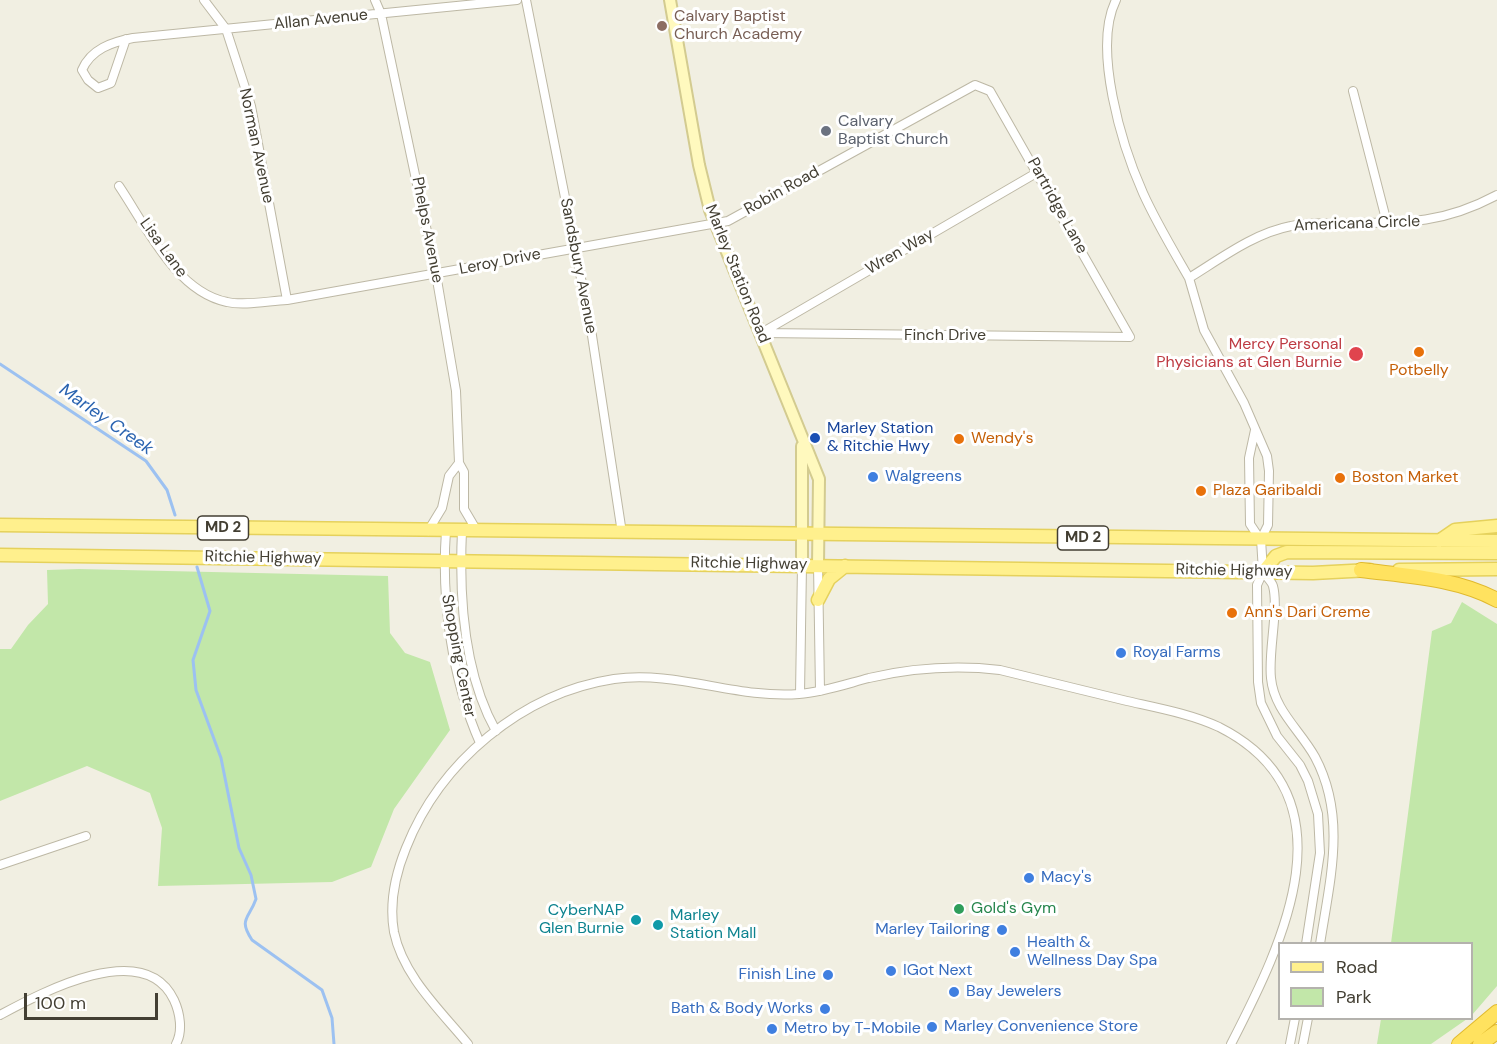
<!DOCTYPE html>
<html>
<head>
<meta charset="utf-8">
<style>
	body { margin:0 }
	#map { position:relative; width:1497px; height:1044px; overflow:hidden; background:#f1efe2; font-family:"DM Sans",sans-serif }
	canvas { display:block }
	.legend { position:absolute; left:1278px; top:942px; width:195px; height:78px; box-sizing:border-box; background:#fff; border:2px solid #b4b2ad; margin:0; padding:8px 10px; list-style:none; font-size:18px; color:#433f33 }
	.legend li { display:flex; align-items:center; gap:12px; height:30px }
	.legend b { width:30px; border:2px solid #b4b2ad }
	.scale { position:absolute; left:24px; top:993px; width:134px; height:27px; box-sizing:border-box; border:3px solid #433f33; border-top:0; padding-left:8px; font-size:18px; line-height:21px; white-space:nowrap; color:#433f33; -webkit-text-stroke:4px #fff; paint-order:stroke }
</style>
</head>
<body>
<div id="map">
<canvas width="1497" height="1044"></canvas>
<ul class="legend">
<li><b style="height:8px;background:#fff08d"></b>Road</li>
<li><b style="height:16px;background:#c2e7a9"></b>Park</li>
</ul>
<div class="scale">100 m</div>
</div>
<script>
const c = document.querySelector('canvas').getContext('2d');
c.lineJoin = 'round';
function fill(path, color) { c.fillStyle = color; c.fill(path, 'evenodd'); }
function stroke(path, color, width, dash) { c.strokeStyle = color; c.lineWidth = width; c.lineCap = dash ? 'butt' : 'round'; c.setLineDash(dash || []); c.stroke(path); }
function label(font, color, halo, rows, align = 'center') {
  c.font = font + ' "DM Sans",sans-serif'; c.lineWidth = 6; c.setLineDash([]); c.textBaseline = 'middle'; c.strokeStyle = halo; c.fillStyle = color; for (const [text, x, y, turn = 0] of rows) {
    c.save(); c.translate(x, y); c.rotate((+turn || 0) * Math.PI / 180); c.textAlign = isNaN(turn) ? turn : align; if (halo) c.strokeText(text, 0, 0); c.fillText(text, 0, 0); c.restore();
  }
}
const green = new Path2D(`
	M 79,569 L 388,576 L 390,633 L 405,653 L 430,662 L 450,730 L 394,809 L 371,867 L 332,882 L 158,886 L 162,828 L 150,793 L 87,766 L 0,801 L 0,649 L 11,649 L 28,625 L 48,604 L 47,570 Z
	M 1462,602 L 1497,624 L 1497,986 L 1472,1015 L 1472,944 L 1391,943 L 1432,631 L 1451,623 Z
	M 1381,1019 L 1381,1018 L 1467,1019 L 1431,1044 L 1377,1044 Z`);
const stream = new Path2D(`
	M 0,364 L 146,461 L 167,490 L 175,515
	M 197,567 L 210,611 L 193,660 L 196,690 L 221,758 L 239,848 L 251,875 L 256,899 C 249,919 238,919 252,940 L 322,990 L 332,1018 L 334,1044`);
const street = new Path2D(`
	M 204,0 L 226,29 L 251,106 L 287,300
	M 375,0 L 381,14 L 436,274 L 456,391 L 459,463 L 464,472 L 464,509 L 477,531
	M 526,0 L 591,329 L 622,533
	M 1116,0 C 1092,48 1122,146 1143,193 C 1156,222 1173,250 1189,278 C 1220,259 1254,233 1291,226 C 1308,222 1327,224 1346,223 C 1405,223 1443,224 1497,195
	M 126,39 L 111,83 L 98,88 L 88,80 L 82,70 C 91,49 112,42 133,38 L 517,0
	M 1353,91 L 1387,223
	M 119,186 C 146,226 176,292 227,302 C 244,306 268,301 287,300 L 728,221 L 975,85 L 990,91 L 1130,337 L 761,333
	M 1189,278 L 1204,330 L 1244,403 L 1267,456 L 1269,471 L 1268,525 L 1261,539 L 1263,572 L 1257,585 L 1258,682 L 1261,703 L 1277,736 L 1300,765 L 1308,781 L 1318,814 L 1320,853 L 1306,944
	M 763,332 L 1038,172
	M 1255,430 L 1249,458 L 1250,524 L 1260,539
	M 428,531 L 442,508 L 449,476 L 459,463
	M 446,531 C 441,600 452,680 480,743
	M 462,531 C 459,595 464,674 496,731
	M 818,565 L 820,691
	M 1263,572 C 1266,576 1272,582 1273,586 C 1279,609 1268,652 1271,678 C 1274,710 1300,730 1315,757 C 1347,817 1330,879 1320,944
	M 800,694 L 802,565
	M 0,865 L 86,836
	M 0,1015 C 41,993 144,937 174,1000 C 180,1013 183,1031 176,1044
	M 468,1044 C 441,1011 403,976 394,932 C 389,903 395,875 406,848 C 440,762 522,693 614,679 C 676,670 736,699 799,694 C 823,692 846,684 869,678 C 912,668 956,665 1000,670 C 1042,680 1085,691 1127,701 C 1158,708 1191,714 1219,727 C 1356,796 1283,943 1231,1044
	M 1290,1044 L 1295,1018
	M 1303,1044 L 1308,1018`);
const secondary = new Path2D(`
	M 670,0 L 699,165 L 710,210 L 819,479 L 818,565
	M 802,565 L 802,446`);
const primary = new Path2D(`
	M 0,525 L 1497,541
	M 1439,541 L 1455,530 L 1497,526
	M 0,555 L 1313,573 L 1370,570
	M 1399,570 L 1497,569
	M 1263,572 L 1276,556 L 1287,552 L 1497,553
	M 818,600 L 829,579 L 845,566`);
const highway = new Path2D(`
	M 1361,570 C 1407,576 1456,578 1497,600
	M 1459,1044 L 1497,1012
	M 1480,1044 L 1497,1032`);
const markers = [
	[662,26,6,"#8d6e63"],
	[826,131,6,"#6b7280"],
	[1419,352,6,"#e8710a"],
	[1356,354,8,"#e0444e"],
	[815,438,6,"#1a4fb4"],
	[959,439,6,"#e8710a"],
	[873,477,6,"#3f7fe0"],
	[1340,478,6,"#e8710a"],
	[1201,491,6,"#e8710a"],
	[1232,613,6,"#e8710a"],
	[1121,653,6,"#3f7fe0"],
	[1029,878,6,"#3f7fe0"],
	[959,909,6,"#2e9e5b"],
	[636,920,6,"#0f9aa8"],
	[658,925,6,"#0f9aa8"],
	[1002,930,6,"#3f7fe0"],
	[1015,952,6,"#3f7fe0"],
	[891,971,6,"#3f7fe0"],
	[828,975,6,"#3f7fe0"],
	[954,992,6,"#3f7fe0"],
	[825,1009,6,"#3f7fe0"],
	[932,1027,6,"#3f7fe0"],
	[772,1029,6,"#3f7fe0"]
];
const shields = [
	[223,528,51],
	[1083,538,51]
];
const shieldNames = [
	["MD 2",223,528],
	["MD 2",1083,538]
];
const educationNames = [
	["Calvary Baptist",674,17],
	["Church Academy",674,35]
];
const streetNames = [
	["Allan Avenue",321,20,-6],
	["Norman Avenue",256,146,78],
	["Robin Road",782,191,-29],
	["Partridge Lane",1057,206,61],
	["Americana Circle",1357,224,-2],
	["Phelps Avenue",427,230,79],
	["Lisa Lane",163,248,54],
	["Wren Way",900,252,-30],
	["Leroy Drive",500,262,-11],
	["Sandsbury Avenue",578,266,79],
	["Marley Station Road",737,274,68],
	["Finch Drive",945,336],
	["Ritchie Highway",263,558,1],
	["Ritchie Highway",749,564,1],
	["Ritchie Highway",1234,571,1],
	["Shopping Center",458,656,79]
];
const worshipNames = [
	["Calvary",838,122],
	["Baptist Church",838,140]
];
const healthNames = [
	["Mercy Personal",1342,345],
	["Physicians at Glen Burnie",1342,363]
];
const foodNames = [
	["Potbelly",1419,371,"center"],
	["Wendy's",971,439],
	["Boston Market",1352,478],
	["Plaza Garibaldi",1213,491],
	["Ann's Dari Creme",1244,613]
];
const transitNames = [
	["Marley Station",827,429],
	["& Ritchie Hwy",827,447]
];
const shopNames = [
	["Walgreens",885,477],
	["Royal Farms",1133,653],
	["Macy's",1041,878],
	["Marley Tailoring",990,930,"right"],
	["Health &",1027,943],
	["Wellness Day Spa",1027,961],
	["IGot Next",903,971],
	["Finish Line",816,975,"right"],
	["Bay Jewelers",966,992],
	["Bath & Body Works",813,1009,"right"],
	["Marley Convenience Store",944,1027],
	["Metro by T-Mobile",784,1029]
];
const leisureNames = [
	["Gold's Gym",971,909]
];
const cultureNames = [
	["CyberNAP",624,911],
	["Glen Burnie",624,929],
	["Marley",670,916,"left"],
	["Station Mall",670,934,"left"]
];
const waterNames = [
	["Marley Creek",106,420,35]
];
fill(green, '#c2e7a9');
stroke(stream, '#9cc1f1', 3);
stroke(street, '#bdb8a5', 10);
stroke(secondary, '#d3cb90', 14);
stroke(primary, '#e5d15c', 15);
stroke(highway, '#e0b92e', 16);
stroke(street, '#fff', 8);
stroke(secondary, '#fff9be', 10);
stroke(primary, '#fff08d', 12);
stroke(highway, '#ffe25f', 14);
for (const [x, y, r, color] of markers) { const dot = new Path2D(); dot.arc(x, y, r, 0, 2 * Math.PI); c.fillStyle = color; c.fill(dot); stroke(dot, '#fff', 2); }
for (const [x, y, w] of shields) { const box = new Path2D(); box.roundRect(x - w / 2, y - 12, w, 24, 4.5); c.fillStyle = '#fff'; c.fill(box); stroke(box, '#433f33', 1.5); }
label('bold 15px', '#433f33', null, shieldNames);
label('16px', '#785e54', '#fff', educationNames, 'left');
label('16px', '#433f33', '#fff', streetNames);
label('16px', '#5b616d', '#fff', worshipNames, 'left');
label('16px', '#be3a42', '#fff', healthNames, 'right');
label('16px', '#c56008', '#fff', foodNames, 'left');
label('16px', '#164399', '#fff', transitNames, 'left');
label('16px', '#366cbe', '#fff', shopNames, 'left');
label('16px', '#27864d', '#fff', leisureNames, 'left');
label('16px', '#0d838f', '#fff', cultureNames, 'right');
label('italic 18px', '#2b64b0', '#fff', waterNames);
</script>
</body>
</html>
